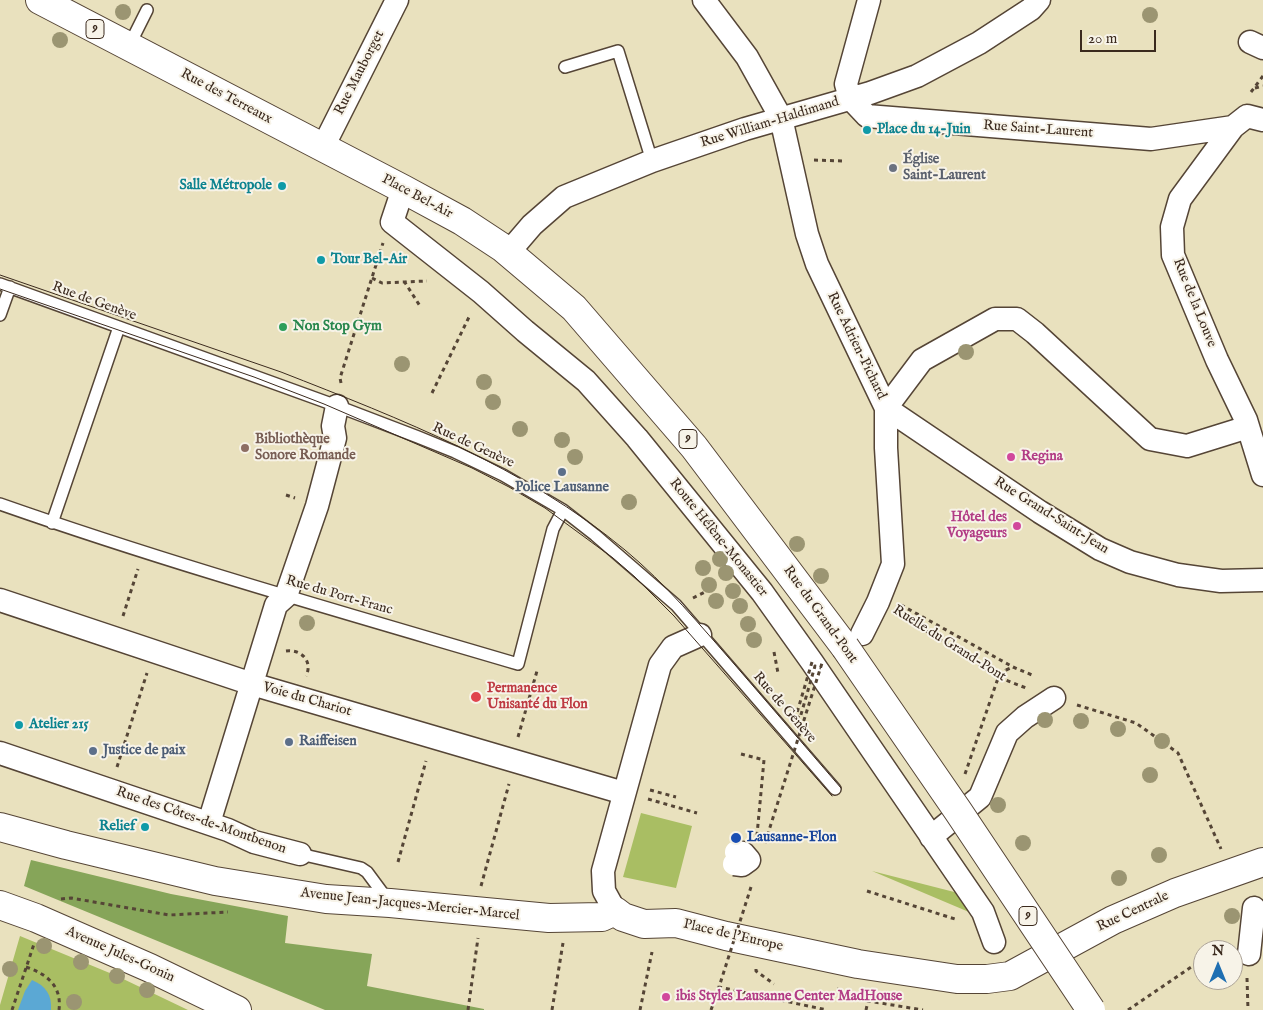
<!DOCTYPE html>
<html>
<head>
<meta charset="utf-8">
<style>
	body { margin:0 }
	#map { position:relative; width:1263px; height:1010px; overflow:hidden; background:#e9e1be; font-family:"IM FELL English",serif }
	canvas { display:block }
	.north { position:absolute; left:1193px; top:940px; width:50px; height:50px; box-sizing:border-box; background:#f7f3e8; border:1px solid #aca397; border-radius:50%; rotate:0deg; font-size:14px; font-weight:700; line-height:20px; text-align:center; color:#3b2a1e }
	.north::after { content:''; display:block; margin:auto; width:18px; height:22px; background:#1f6fb2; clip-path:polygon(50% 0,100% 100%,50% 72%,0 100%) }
	.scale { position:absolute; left:1080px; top:30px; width:76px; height:22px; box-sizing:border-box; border:2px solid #3b2a1e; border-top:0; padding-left:6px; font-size:15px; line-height:18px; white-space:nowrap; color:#3b2a1e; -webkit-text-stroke:4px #f7f3e8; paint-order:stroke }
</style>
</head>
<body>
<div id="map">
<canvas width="1263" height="1010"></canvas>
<div class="north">N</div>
<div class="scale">20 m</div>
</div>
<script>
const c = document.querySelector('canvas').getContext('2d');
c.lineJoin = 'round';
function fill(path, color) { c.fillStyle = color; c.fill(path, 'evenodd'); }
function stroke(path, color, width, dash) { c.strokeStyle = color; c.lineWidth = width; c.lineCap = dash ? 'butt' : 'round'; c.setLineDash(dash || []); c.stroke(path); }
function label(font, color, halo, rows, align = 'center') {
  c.font = font + ' "IM FELL English",serif'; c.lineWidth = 4; c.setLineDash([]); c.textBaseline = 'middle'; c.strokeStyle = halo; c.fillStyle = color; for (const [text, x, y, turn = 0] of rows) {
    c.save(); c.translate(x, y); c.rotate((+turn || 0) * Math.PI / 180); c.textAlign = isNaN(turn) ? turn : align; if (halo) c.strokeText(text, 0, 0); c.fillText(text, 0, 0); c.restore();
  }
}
const green = new Path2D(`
	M 641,813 L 692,826 L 676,888 L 623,877 Z
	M 872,871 L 962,894 L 976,915 Z
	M 20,936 L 117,976 L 188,1010 L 0,1010 L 0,1005 Z`);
const forest = new Path2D(`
	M 31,860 L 171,894 L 288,916 L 285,943 L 372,954 L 367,986 L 484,1009 L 484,1010 L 325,1010 L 24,886 Z`);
const water = new Path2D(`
	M 32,980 C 46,986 52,995 51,1010 L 18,1010 L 25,991 Z`);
const path = new Path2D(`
	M 1255,88 L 1263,86
	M 1251,92 L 1263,76
	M 814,160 L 843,161
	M 372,278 L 382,283 L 427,281
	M 404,281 L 420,306
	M 341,383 L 340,378 L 383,243
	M 432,393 L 470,315
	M 286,495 L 295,498
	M 693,598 L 705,592
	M 901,605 L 1013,667 L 1032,675
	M 898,613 L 998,677 L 1026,688
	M 123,616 L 138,569
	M 286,651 C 302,649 313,662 306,676
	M 774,652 L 778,673
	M 1006,670 L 1013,667
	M 1077,705 L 1136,723 L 1178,753 L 1221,849
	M 518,737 L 537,671
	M 741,754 L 764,760 L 757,835
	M 117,767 L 147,673
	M 650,790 L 676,797
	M 648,799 L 697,813
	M 398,862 L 426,761
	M 481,886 L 509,784
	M 867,891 L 958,920
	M 61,899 L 71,898 L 169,915 L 228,912
	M 1216,950 L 1225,944
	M 26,967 C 47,974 62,986 59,1010
	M 756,969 L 756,971 L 774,984
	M 1247,978 L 1248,1010
	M 837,989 L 868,1001 L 923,1010
	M 12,1010 L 34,944
	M 468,1010 L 478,938
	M 552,1010 L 563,943
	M 640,1010 L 652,952
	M 711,1010 L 719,987
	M 866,1010 L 868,1001
	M 1128,1010 L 1203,959`);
const lane = new Path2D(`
	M 129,46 L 147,10
	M 565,67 L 618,51 L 652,161
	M 0,284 L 337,406 L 418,437 L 455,452 L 503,475 L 563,510 L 595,535 L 676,605 L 835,789
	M 0,315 L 10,287
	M 0,504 C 171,564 345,613 518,664 L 553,529 L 563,510
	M 52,523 L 119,327
	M 300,854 L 361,868 L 367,872 L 387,899`);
const street = new Path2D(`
	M 704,0 L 747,57 L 781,118 L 807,234 L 817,264 L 886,408 L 886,448 L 893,564 L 878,602 L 862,634
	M 869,0 L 846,84 L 850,98 L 867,116 L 1151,139 L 1233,127
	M 1250,42 L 1263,48
	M 1263,120 L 1247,116 L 1233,127 L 1180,199 L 1172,227 L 1173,255 L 1217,360 L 1246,420 L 1263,475
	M 323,147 L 397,0
	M 403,189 L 392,222 L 481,292 L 525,331 L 586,381 L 637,438 L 762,592 L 812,662 L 983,912 L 994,942
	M 508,253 L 532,225 L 564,197 L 652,161 L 745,129 L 870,93 L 917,76 L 979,43 L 1031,9 L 1039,0
	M 886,408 L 922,360 L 995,319 L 1017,319 L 1035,333 L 1150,439 L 1187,446 L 1248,427
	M 886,408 L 1040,512 L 1100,549 L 1130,562 L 1178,575 L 1221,581 L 1263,580
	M 0,600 L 252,684 L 617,791
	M 0,753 L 228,830 L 254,842 L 300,854
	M 212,813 L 276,605 L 286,596 L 317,506 L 335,438 L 333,426 L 337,406
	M 931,837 L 980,797 L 1007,733 L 1025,717 L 1054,698
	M 615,911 L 604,891 L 603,871 L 660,665 L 673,647 L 700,635
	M 1249,954 L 1254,908`);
const secondary = new Path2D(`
	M 0,827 L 66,845 L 215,881 L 326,899 L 390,903 L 549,918 L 602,917 L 615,911 L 623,917 L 644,924 L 676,923 L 726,936 L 858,964 L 957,979 L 987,979 L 1010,976 L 1113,920 L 1175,893 L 1263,862`);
const primary = new Path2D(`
	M 40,0 L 403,189 L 462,221 L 503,248 L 574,308 L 694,447 L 845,647
	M 0,905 L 36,918 L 150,968 L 237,1010`);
const tram = new Path2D(`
	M 0,275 L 281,372 C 401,419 525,467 625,550 C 666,584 700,625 735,665 C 770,706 806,747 841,788
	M 0,289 L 254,377 L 324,404 L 472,468 L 509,487 L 545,508 L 613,558 L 635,577 L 674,616 L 832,796`);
const pathBridge = new Path2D(`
	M 812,662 L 796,716 L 800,718 L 815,666 L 821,668
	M 965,774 L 997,681 L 1006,670
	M 765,843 L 823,660
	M 751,887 L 719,987 L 827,1010`);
const streetBridge = new Path2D(`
	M 734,864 L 742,865 L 749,860 L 743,853 L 736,852`);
const primaryBridge = new Path2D(`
	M 845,647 L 958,811 L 1091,1010`);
const trees = [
	[123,12],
	[1150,15],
	[60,40],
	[966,352],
	[402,364],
	[484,382],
	[493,402],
	[520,429],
	[562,440],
	[575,457],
	[629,502],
	[797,544],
	[720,559],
	[703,568],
	[726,573],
	[821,576],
	[709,585],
	[733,591],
	[716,601],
	[740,606],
	[307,623],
	[748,624],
	[754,640],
	[1045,720],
	[1081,721],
	[1118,729],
	[1162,741],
	[1150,775],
	[998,805],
	[1023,843],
	[1159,855],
	[1119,878],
	[1232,916],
	[44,946],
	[81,962],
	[10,969],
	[117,976],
	[147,990],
	[74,1002]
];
const markers = [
	[867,130,5,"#0f9aa8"],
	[893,168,5,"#6b7280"],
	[282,186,5,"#0f9aa8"],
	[321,260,5,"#0f9aa8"],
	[283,327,5,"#2e9e5b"],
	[245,448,5,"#8d6e63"],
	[1011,457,5,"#d1479c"],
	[562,472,5,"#5c6f8a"],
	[1017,526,5,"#d1479c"],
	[476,697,6,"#e0444e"],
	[19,725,5,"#0f9aa8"],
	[289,742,5,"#5c6f8a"],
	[93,751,5,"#5c6f8a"],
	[145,827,5,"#0f9aa8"],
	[736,838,6,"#1a4fb4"],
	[666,997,5,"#d1479c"]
];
const shields = [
	[95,29,18],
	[688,439,18],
	[1028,916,18]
];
const shieldNames = [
	["9",95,29],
	["9",688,439],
	["9",1028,916]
];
const streetNames = [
	["Rue Mauborget",360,73,-63],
	["Rue des Terreaux",226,97,28],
	["Rue William-Haldimand",770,123,-17],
	["Rue Saint-Laurent",1038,130,4],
	["Place Bel-Air",417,197,28],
	["Rue de Genève",94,302,20],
	["Rue de la Louve",1194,303,68],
	["Rue Adrien-Pichard",856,346,64],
	["Rue de Genève",473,446,25],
	["Rue Grand-Saint-Jean",1051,516,32],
	["Route Hélène-Monastier",718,538,51],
	["Rue du Port-Franc",339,596,16],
	["Rue du Grand-Pont",820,615,54],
	["Ruelle du Grand-Pont",949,644,32],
	["Voie du Chariot",307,700,16],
	["Rue de Genève",784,708,49],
	["Rue des Côtes-de-Montbenon",201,821,19],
	["Avenue Jean-Jacques-Mercier-Marcel",410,905,6],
	["Rue Centrale",1133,912,-25],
	["Place de l'Europe",733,936,13],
	["Avenue Jules-Gonin",120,955,24]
];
const cultureNames = [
	["Place du 14-Juin",877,130],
	["Salle Métropole",272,186,"right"],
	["Tour Bel-Air",331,260],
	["Atelier 215",29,725],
	["Relief",135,827,"right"]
];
const worshipNames = [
	["Église",903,160],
	["Saint-Laurent",903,176]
];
const leisureNames = [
	["Non Stop Gym",293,327]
];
const educationNames = [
	["Bibliothèque",255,440],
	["Sonore Romande",255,456]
];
const hotelNames = [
	["Regina",1021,457],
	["Hôtel des",1007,518,"right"],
	["Voyageurs",1007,534,"right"],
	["ibis Styles Lausanne Center MadHouse",676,997]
];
const serviceNames = [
	["Police Lausanne",562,488,"center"],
	["Raiffeisen",299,742],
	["Justice de paix",103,751]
];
const healthNames = [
	["Permanence",487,689],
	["Unisanté du Flon",487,705]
];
const transitNames = [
	["Lausanne-Flon",747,838]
];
fill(green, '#a9be63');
fill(forest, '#86a559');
fill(water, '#5ba8d4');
stroke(lane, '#554536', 14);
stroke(street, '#554536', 25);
stroke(secondary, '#554536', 30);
stroke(primary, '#554536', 30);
stroke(path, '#554536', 3, [4, 4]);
stroke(lane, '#fff', 11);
stroke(street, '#fff', 22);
stroke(secondary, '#fff', 28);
stroke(primary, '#fff', 28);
stroke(tram, '#3b2a1e', 1);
stroke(streetBridge, '#554536', 25, []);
stroke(primaryBridge, '#554536', 30, []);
stroke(pathBridge, '#554536', 3, [4, 4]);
stroke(streetBridge, '#fff', 22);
stroke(primaryBridge, '#fff', 28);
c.fillStyle = '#9b9572';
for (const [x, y] of trees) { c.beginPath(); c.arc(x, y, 8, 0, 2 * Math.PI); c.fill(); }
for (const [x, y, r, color] of markers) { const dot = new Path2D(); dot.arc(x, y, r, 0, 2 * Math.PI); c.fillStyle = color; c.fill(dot); stroke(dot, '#f7f3e8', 2); }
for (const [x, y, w] of shields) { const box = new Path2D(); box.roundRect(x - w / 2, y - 9.5, w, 19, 4); c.fillStyle = '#f7f3e8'; c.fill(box); stroke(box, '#3b2a1e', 1); }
label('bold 12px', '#3b2a1e', null, shieldNames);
label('14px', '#3b2a1e', '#f7f3e8', streetNames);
label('bold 14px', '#0d838f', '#f7f3e8', cultureNames, 'left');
label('bold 14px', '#5b616d', '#f7f3e8', worshipNames, 'left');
label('bold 14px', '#27864d', '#f7f3e8', leisureNames, 'left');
label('bold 14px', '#785e54', '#f7f3e8', educationNames, 'left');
label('bold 14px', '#b23c85', '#f7f3e8', hotelNames, 'left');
label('bold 14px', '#4e5e75', '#f7f3e8', serviceNames, 'left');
label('bold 14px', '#be3a42', '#f7f3e8', healthNames, 'left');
label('bold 14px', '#164399', '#f7f3e8', transitNames, 'left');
</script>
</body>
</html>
